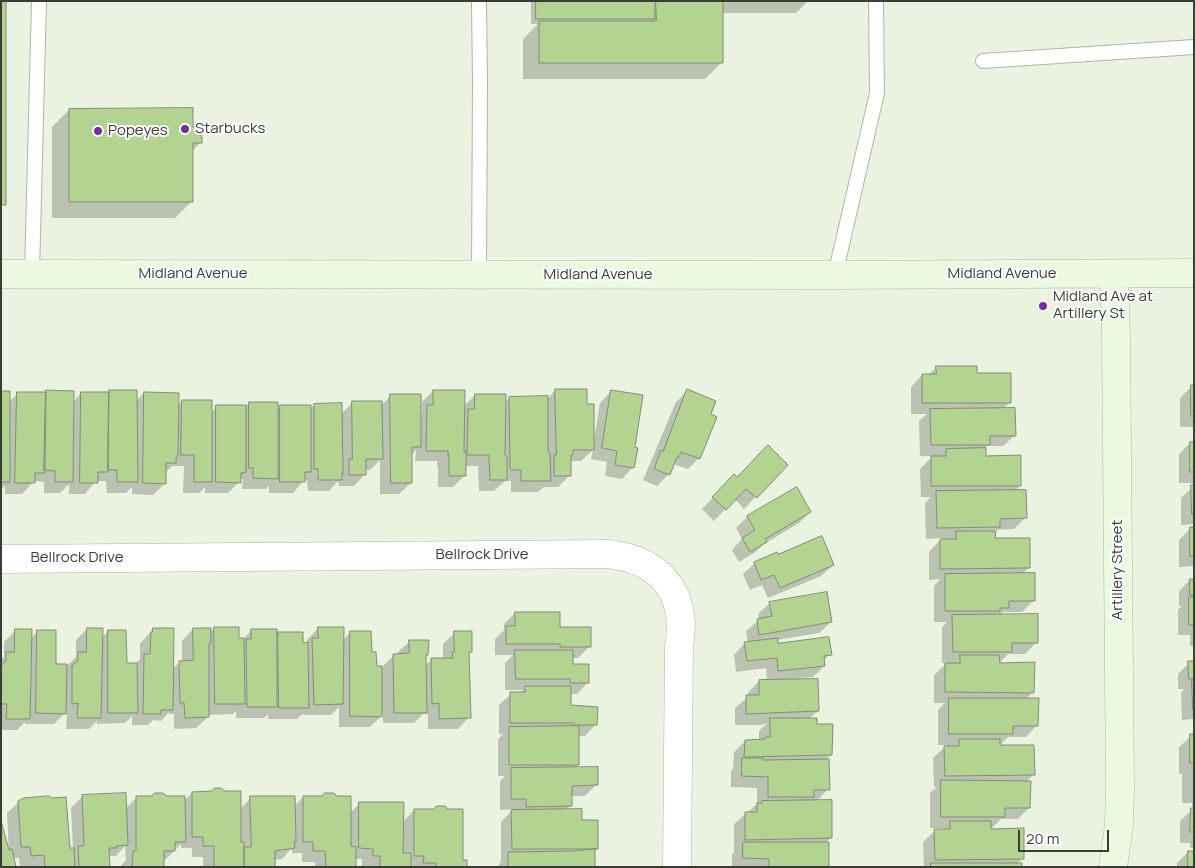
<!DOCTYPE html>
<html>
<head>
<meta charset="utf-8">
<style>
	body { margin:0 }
	#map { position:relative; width:1195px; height:868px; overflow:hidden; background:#e9f3df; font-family:Manrope,sans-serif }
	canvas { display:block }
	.frame { position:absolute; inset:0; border:2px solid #393d35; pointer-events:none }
	.scale { position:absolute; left:1018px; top:830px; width:91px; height:22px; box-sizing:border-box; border:2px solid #393d35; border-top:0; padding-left:6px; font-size:15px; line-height:18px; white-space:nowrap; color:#393d35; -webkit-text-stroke:4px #fff; paint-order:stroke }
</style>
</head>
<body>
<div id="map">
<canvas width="1195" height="868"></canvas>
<div class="frame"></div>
<div class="scale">20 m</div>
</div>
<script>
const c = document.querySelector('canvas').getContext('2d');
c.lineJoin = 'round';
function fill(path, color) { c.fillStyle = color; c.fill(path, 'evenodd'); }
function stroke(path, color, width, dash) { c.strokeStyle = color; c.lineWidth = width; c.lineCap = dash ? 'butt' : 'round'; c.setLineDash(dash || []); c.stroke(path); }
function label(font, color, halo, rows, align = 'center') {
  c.font = font + ' Manrope,sans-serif'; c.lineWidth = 4; c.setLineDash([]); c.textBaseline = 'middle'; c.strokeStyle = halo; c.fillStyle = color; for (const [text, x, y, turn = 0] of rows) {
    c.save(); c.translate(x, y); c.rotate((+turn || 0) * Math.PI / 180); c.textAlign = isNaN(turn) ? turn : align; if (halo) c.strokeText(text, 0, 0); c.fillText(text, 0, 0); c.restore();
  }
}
const shadow = new Path2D(`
	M 531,1 L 808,1 L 796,13 L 721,13 L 722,62 L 705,79 L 523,79 L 523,39 L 538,24 L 531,24 Z
	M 69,110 L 191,128 L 201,142 L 192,151 L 192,201 L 175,218 L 52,218 L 52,127 Z
	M 937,367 L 976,374 L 1010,402 L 1003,409 L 1015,435 L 1003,446 L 986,446 L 985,448 L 985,457 L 1020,486 L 1015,491 L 1025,518 L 1014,529 L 995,530 L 992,532 L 994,539 L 1029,567 L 1022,574 L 1034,600 L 1022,612 L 1003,612 L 1000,616 L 1036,643 L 1025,654 L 1008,654 L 998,664 L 1033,692 L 1026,699 L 1037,725 L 1026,737 L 1008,737 L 999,746 L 1034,774 L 1026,782 L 1029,808 L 1018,819 L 1001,819 L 990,830 L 1023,858 L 1017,864 L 1020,867 L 924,867 L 923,842 L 935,831 L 942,831 L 945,828 L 930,828 L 930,793 L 937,787 L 934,787 L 933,758 L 947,745 L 938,745 L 938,710 L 945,703 L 934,703 L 934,675 L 947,663 L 942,663 L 942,627 L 947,622 L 934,622 L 934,586 L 940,579 L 929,580 L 929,552 L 942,538 L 926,539 L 925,503 L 931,497 L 921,497 L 920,469 L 933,456 L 920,456 L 919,421 L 927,414 L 911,414 L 911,387 L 922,375 L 928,375 Z
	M 1192,386 L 1194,386 L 1194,427 L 1180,427 L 1180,398 Z
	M 556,390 L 585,405 L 592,439 L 594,440 L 600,403 L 611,391 L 634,448 L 633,467 L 622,479 L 605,476 L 607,462 L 591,459 L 593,450 L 581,461 L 570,461 L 570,475 L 558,487 L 544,487 L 538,492 L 511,492 L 511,481 L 505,481 L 494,491 L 479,491 L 478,466 L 465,466 L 464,476 L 453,487 L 438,487 L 438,466 L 437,466 L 437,461 L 415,461 L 416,450 L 411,455 L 411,483 L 399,494 L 380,494 L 380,460 L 370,470 L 365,470 L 365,474 L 354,486 L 339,486 L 338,481 L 329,491 L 308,491 L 307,480 L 304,480 L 293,493 L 269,493 L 269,486 L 265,489 L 242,489 L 243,479 L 239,479 L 239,482 L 228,493 L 205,493 L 205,487 L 199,493 L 183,493 L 184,466 L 172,466 L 165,473 L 165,483 L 153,495 L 132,494 L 132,487 L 126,493 L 107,493 L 106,481 L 96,481 L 85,494 L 69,494 L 69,484 L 60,493 L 44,493 L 44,482 L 34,481 L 22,494 L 5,494 L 5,486 L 1,489 L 1,392 L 9,402 L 18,393 L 44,394 L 47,391 L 73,402 L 81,393 L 107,394 L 109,391 L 136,401 L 144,393 L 178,406 L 182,401 L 211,413 L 217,406 L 246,406 L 249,403 L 277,410 L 281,406 L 310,409 L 314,405 L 341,414 L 353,402 L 381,405 L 391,396 L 422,414 L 422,402 L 433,391 L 463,407 L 475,395 L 504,403 L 510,398 L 548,398 Z
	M 688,390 L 709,415 L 699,458 L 688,469 L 673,464 L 669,474 L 657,486 L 643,480 L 676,402 Z
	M 1190,443 L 1194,443 L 1194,483 L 1179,483 L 1179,454 Z
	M 786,465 L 744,509 L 735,499 L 714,521 L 702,509 L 734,476 L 737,479 Z
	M 1194,486 L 1194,524 L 1181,525 L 1181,498 Z
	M 796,488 L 810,512 L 799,523 L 764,544 L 754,553 L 739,562 L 732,550 L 742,539 L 736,528 L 747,517 Z
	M 1194,525 L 1194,566 L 1179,567 L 1179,540 Z
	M 755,563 L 833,565 L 821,576 L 768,598 L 762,585 L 750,590 L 743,574 Z
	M 1190,580 L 1194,580 L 1194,646 L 1190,646 L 1190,635 L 1178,635 L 1178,610 L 1182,606 L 1179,606 L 1179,591 Z
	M 770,603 L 831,622 L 819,633 L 777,640 L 777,644 L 830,654 L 823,661 L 824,666 L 813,677 L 799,678 L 818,711 L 809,719 L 816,725 L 831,755 L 826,760 L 828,789 L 816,802 L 831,838 L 825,843 L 828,867 L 732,867 L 732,855 L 734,852 L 734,824 L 757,804 L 757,788 L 731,787 L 731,771 L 733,768 L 734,752 L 745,741 L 759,741 L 759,731 L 767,723 L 761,725 L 735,725 L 735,708 L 748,697 L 748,693 L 759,681 L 767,681 L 766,668 L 736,672 L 734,655 L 745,643 L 748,643 L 746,631 L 759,620 L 758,614 Z
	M 515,613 L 559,628 L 590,646 L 578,658 L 572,658 L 572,666 L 588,682 L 577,694 L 570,694 L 570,706 L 596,724 L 585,736 L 578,736 L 578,765 L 574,768 L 597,784 L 585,796 L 571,796 L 571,805 L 566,810 L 581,822 L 597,849 L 594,851 L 594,867 L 498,867 L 501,861 L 501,822 L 513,809 L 500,810 L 500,781 L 505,776 L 498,776 L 498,739 L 503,734 L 499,734 L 499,705 L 511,694 L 519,694 L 523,690 L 505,690 L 505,663 L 513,655 L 495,655 L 495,639 L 504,630 L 504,624 Z
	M 215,628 L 238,639 L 243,639 L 252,630 L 275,637 L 279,633 L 302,644 L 307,644 L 307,640 L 318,628 L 343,640 L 351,632 L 370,653 L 375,667 L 382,667 L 394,655 L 398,655 L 398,652 L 410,641 L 427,655 L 425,657 L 425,666 L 432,659 L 443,659 L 443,644 L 455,633 L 471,651 L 468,654 L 469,717 L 458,729 L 428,729 L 428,714 L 423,714 L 414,723 L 383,723 L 383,714 L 370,727 L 339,727 L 339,707 L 331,715 L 303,715 L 303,713 L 297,719 L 268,719 L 268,714 L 264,718 L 236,718 L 236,711 L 233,714 L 208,715 L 208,717 L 196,728 L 174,729 L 174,714 L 169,714 L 169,712 L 161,721 L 153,720 L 148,725 L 132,725 L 132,716 L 125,723 L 97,724 L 97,721 L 89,729 L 66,729 L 67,714 L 64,714 L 54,724 L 25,724 L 25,722 L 17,730 L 1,730 L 1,659 L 4,657 L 4,642 L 16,630 L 30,639 L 38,631 L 55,665 L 67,666 L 76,657 L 76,640 L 87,629 L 101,638 L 108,631 L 126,664 L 135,664 L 140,659 L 140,644 L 153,629 L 172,669 L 180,662 L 182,662 L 182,641 L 193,629 L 209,634 Z
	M 1194,662 L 1194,729 L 1193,729 L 1193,719 L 1182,720 L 1181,693 L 1184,689 L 1178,689 L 1178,674 L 1189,663 Z
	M 1194,734 L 1194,848 L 1190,848 L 1190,843 L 1180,843 L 1180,821 L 1192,810 L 1192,803 L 1182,803 L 1182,774 L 1179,774 L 1179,747 Z
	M 192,793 L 240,809 L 251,798 L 294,807 L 303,797 L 350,813 L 360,803 L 403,822 L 414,810 L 466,867 L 362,867 L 362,859 L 355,859 L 355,867 L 315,867 L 315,862 L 302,862 L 302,853 L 292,853 L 292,848 L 282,859 L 274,860 L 274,867 L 203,867 L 203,857 L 192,857 L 192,848 L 181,848 L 181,844 L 163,862 L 163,867 L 122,867 L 122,864 L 126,860 L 125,846 L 116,856 L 108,856 L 109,867 L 20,866 L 19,858 L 12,858 L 9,853 L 7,813 L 19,802 L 69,850 L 73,849 L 71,808 L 83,796 L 126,808 L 137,797 L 166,797 L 184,801 Z
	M 1188,852 L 1194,867 L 1177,867 L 1177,863 Z`);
const building = new Path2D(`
	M 1,1 L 6,1 L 6,205 L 1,205 Z
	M 536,1 L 655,1 L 655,19 L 536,19 Z
	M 656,1 L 723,1 L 723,63 L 539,63 L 539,21 L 656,21 Z
	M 193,108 L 193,127 L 202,127 L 202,143 L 193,143 L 193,202 L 69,202 L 69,109 Z
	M 936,366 L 977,366 L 977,373 L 1011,373 L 1011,403 L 922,403 L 922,374 L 936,374 Z
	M 1191,385 L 1194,385 L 1194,416 L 1191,416 Z
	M 555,389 L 587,389 L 587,404 L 594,404 L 594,450 L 573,450 L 573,454 L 571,455 L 571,476 L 554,476 L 554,455 L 556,455 Z
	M 687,389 L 716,401 L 711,414 L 717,417 L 700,459 L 681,452 L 679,457 L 677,457 L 670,475 L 654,469 L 661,450 L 663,451 Z
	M 46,390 L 74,391 L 73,482 L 55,482 L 55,471 L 44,470 Z
	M 109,390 L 137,390 L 138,482 L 117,482 L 117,470 L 108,470 Z
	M 433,390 L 465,390 L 464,452 L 466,451 L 466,476 L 449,476 L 449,455 L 448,456 L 448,451 L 426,451 L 427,405 L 433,405 Z
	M 611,390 L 643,395 L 635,447 L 638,448 L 634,468 L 615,465 L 617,451 L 602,448 Z
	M 1,391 L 10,391 L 10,482 L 1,482 Z
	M 17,392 L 46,392 L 45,473 L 35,473 L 35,483 L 15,483 Z
	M 81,392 L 109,392 L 108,472 L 98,472 L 98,483 L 80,483 Z
	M 144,392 L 179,393 L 178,456 L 176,457 L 176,463 L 166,463 L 166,484 L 143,483 Z
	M 390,394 L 421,394 L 421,447 L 412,447 L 412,483 L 391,483 Z
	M 475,394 L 506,394 L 505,455 L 507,456 L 507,480 L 490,480 L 489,455 L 467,455 L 468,409 L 474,409 Z
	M 548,396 L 548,452 L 550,452 L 551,481 L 521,481 L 521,470 L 511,470 L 510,467 L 509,397 Z
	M 182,400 L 212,400 L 212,482 L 194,482 L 194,455 L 181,455 Z
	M 352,401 L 382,401 L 383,459 L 366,459 L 366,475 L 349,475 L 349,459 L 352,459 Z
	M 249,402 L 278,402 L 278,479 L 253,478 L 253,468 L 249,468 Z
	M 342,403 L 343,474 L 342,473 L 342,480 L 318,480 L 318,469 L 314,469 L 314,404 Z
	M 216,405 L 246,405 L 246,472 L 241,473 L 241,483 L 216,482 Z
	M 280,405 L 311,405 L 311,472 L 305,472 L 305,482 L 280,482 Z
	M 1015,408 L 1016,436 L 990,436 L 990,445 L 931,445 L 930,409 Z
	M 1190,442 L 1194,442 L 1194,472 L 1190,472 Z
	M 768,445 L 788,465 L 757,498 L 746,489 L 726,510 L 712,497 L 734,474 L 737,477 Z
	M 986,448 L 986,456 L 1021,455 L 1021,486 L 931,486 L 931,456 L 946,456 L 946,449 Z
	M 1191,485 L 1194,485 L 1194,514 L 1192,514 Z
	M 797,487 L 811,512 L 765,539 L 767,542 L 750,552 L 742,538 L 755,530 L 747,516 Z
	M 1026,490 L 1027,518 L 1000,519 L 1000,527 L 937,528 L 936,491 Z
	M 1190,527 L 1194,527 L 1194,556 L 1190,556 Z
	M 956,531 L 996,531 L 995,538 L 1030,538 L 1030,568 L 940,569 L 940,539 L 956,539 Z
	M 822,536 L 834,565 L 780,588 L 774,575 L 761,580 L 754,562 L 777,552 L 778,554 Z
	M 1035,573 L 1035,601 L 1009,601 L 1009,608 L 1000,608 L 1000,611 L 945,611 L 945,574 Z
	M 1190,579 L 1194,579 L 1194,595 L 1190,595 Z
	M 827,592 L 832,622 L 759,635 L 757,619 L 772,616 L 769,602 Z
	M 1189,597 L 1194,597 L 1194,625 L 1189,625 Z
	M 515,612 L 560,612 L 560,627 L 591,627 L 591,647 L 560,647 L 560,644 L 506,644 L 506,626 L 515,626 Z
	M 1038,614 L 1038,643 L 1012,643 L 1012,652 L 953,652 L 952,615 Z
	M 214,627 L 239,627 L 239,638 L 244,638 L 245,704 L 215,704 Z
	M 318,627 L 344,627 L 343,704 L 314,705 L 312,638 L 318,638 Z
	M 87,628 L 103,628 L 101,718 L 77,718 L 78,703 L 72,704 L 72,665 L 78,661 L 78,652 L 86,652 Z
	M 153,628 L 174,628 L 173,710 L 161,710 L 161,714 L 143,714 L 144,654 L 150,654 L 151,632 L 152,632 Z
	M 193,628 L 211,628 L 211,643 L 209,643 L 209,717 L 185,718 L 184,703 L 180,703 L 179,661 L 193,660 Z
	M 15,629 L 32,629 L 30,719 L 6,719 L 7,704 L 1,704 L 1,666 L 6,661 L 6,652 L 14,652 Z
	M 251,629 L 277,629 L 277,707 L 247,707 L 246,639 L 251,639 Z
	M 37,630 L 56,630 L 56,664 L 67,664 L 66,714 L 36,713 Z
	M 108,630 L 126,630 L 127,663 L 137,663 L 138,713 L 108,713 Z
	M 350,631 L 371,631 L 372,652 L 376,652 L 377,666 L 382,666 L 382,717 L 350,716 Z
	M 454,631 L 472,631 L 472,652 L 469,652 L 471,718 L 439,719 L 439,703 L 432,704 L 431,658 L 453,658 L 452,652 L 454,652 Z
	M 278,632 L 303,632 L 303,643 L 308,642 L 309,708 L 279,708 Z
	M 829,637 L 832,655 L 824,656 L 825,666 L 778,671 L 777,658 L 747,661 L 744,642 L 778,638 L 778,643 Z
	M 409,640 L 429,640 L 428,655 L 426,655 L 427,713 L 394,713 L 393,654 L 409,653 Z
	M 515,650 L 573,650 L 573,664 L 589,664 L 589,683 L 570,683 L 570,679 L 516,679 Z
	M 960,655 L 999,655 L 1000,663 L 1035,662 L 1034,693 L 945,692 L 945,663 L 960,663 Z
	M 1188,661 L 1194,661 L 1194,679 L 1189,679 Z
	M 818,679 L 819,711 L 746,714 L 746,695 L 759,695 L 759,680 Z
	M 1192,680 L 1194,680 L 1194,709 L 1193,709 Z
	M 525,686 L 571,686 L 571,705 L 598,707 L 597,725 L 574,725 L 574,723 L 510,723 L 510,692 L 525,692 Z
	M 949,698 L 1039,698 L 1038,726 L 1013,726 L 1013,734 L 949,734 Z
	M 770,718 L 817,718 L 817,724 L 833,724 L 832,755 L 744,757 L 745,740 L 765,739 L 765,737 L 770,737 Z
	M 579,726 L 579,765 L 509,765 L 509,727 Z
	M 1190,734 L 1194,734 L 1194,763 L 1190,763 Z
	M 959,739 L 1000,739 L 1000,745 L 1034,745 L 1035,775 L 945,776 L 944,746 L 959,746 Z
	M 742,758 L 763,758 L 763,760 L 829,759 L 830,790 L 814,790 L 814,797 L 768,797 L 768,777 L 742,776 Z
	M 598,767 L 598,785 L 572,786 L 572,806 L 526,807 L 526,799 L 511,799 L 511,768 Z
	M 941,780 L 1031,781 L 1030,808 L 1005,808 L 1005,817 L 941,817 Z
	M 215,788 L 221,788 L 225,791 L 241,791 L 241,842 L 244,842 L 244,867 L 214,867 L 214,846 L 203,846 L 203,837 L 192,837 L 192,792 L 211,791 Z
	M 126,793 L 128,845 L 116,846 L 117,848 L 109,848 L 110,867 L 79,867 L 78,846 L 84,846 L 82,795 Z
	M 155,793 L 163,793 L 167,796 L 185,796 L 186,842 L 175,842 L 175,851 L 164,851 L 164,867 L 132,867 L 133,851 L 136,851 L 136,796 L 151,796 Z
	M 325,793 L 334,793 L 337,796 L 351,796 L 351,846 L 356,847 L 356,867 L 326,867 L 325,851 L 313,851 L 313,842 L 303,842 L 303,796 L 321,796 Z
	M 49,796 L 52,798 L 66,797 L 70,848 L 74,848 L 75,867 L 45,867 L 44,855 L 31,856 L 30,847 L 21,847 L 18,801 L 24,798 Z
	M 250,796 L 295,796 L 296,842 L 294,842 L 295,848 L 275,851 L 275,867 L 244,867 L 244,847 L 251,847 Z
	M 832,800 L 832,838 L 745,840 L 745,812 L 757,812 L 757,803 L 762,803 L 762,801 Z
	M 359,802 L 404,802 L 403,853 L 411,853 L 411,867 L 380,867 L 380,856 L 373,856 L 373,849 L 359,848 Z
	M 437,806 L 445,806 L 448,809 L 463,809 L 463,860 L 467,860 L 467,867 L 436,867 L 436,863 L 423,863 L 424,856 L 414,856 L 414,809 L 433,809 Z
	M 1191,808 L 1194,808 L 1194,832 L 1190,832 Z
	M 582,809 L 582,820 L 598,820 L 598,849 L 512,849 L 511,810 Z
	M 1,821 L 9,850 L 12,849 L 16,867 L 1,867 Z
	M 950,821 L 991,821 L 991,829 L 1024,828 L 1024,859 L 935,860 L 934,829 L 950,829 Z
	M 743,842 L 829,842 L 829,867 L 769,867 L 769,859 L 743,858 Z
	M 595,849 L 595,867 L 508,867 L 508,852 L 574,851 Z
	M 1188,851 L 1194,851 L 1194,867 L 1188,867 Z
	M 931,863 L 1022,863 L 1022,867 L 931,867 Z`);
const lane = new Path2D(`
	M 983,61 L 1194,47
	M 32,273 L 39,1
	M 479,275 L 480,81 L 479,1
	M 835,275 L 877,93 L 876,1`);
const street = new Path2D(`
	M 1,559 L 608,554 C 662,560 688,594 679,647 L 677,867`);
const secondary = new Path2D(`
	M 1,274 L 835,275 L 1194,273
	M 1113,867 L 1119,825 L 1120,788 L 1116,337 L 1114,274`);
const markers = [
	[185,129,5,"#752fa2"],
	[98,131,5,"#752fa2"],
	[1043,306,5,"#752fa2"]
];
const poiNames = [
	["Starbucks",195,129],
	["Popeyes",108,131],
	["Midland Ave at",1053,297],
	["Artillery St",1053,314]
];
const streetNames = [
	["Midland Avenue",193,274],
	["Midland Avenue",1002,274],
	["Midland Avenue",598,275],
	["Bellrock Drive",482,555],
	["Bellrock Drive",77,558],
	["Artillery Street",1118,570,-90]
];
fill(shadow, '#0003');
fill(building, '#b3d490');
stroke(building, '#828b79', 1);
stroke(lane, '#aeb7a5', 16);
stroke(street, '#aeb7a5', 29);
stroke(secondary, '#aeb7a5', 29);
stroke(lane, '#fff', 14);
stroke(street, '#fff', 28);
stroke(secondary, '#ecf8e0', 28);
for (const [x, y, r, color] of markers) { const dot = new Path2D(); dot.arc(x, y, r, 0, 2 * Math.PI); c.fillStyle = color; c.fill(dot); stroke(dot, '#fff', 2); }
label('15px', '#393d35', '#fff', poiNames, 'left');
label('15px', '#393d35', '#fff', streetNames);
</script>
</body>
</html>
